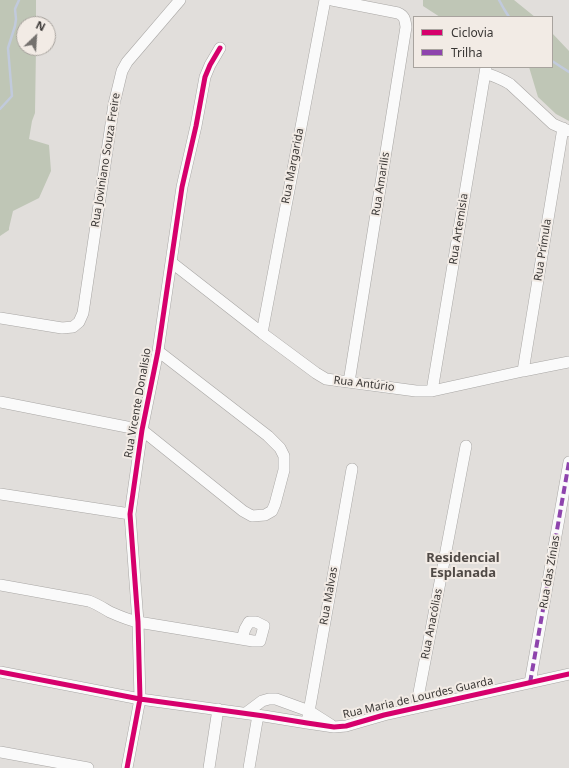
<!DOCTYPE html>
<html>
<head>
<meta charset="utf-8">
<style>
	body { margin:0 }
	#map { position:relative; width:569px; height:768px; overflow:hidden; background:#e1dedb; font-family:"Noto Sans",sans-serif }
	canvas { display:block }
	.legend { position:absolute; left:413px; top:16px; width:140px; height:52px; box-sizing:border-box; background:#f2ebe5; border:1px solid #a8a39e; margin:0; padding:5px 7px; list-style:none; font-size:12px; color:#393634 }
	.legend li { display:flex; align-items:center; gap:8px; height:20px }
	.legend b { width:20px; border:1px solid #a8a39e }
	.north { position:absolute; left:16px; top:16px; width:40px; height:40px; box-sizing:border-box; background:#f2ebe5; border:1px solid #a8a39e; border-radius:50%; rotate:25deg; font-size:11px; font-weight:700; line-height:16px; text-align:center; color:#393634 }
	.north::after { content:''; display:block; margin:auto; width:14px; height:18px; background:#74716e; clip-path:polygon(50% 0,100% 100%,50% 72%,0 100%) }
</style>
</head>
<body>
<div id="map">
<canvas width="569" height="768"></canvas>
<ul class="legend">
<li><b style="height:5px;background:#d6006c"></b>Ciclovia</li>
<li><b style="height:5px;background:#8e44ad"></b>Trilha</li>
</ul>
<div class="north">N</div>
</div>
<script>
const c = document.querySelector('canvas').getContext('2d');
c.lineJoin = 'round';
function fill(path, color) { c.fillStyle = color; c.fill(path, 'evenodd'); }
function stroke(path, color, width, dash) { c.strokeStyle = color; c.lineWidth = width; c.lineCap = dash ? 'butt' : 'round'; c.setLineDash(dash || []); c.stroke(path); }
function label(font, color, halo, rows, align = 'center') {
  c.font = font + ' "Noto Sans",sans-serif'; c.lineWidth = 4; c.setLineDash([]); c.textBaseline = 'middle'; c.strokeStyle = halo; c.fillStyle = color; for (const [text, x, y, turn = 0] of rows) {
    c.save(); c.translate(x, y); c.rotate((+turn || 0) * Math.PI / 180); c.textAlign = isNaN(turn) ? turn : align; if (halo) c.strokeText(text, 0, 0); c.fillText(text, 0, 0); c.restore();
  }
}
const forest = new Path2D(`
	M 0,0 L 36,0 L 36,24 L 24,24 L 24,48 L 36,48 L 35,113 L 32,121 L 29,139 L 49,145 L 51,171 L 39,198 L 13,211 L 9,228 L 9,230 L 0,236 Z
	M 423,0 L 514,0 L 535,17 L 440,17 L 423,6 Z
	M 552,33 L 569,51 L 569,121 L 556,114 L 538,97 L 529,67 L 552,67 Z`);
const stream = new Path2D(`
	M 499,0 L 504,9 L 509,17
	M 552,61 L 569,72
	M 0,109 L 12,96 L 8,48 L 15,26 L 16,19 L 15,9 L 19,0`);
const minor = new Path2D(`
	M 332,0 L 398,13 C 405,16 405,20 406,27 L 349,382
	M 485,73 C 494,76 502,79 510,84 L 553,124 L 569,131
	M 171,262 L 262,333 L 316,373 L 326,379 L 416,391 L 432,391 L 523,371 L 569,362
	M 0,318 L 62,328 L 73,327 L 79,322 L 83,313 L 114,104 L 122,71 L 127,62 L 180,0
	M 262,333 L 325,0
	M 523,371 L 563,128
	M 432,391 L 486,67
	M 0,402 L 142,430 L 243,511 L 252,516 L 265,515 L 272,511 L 275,504 L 284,470 L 284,456 L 280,448 L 268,436 L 158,351
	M 0,494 L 130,514
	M 0,585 L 89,601 C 97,604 103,608 110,612 C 119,616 128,620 138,622 L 253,641 L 260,641 L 264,626 L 256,622 L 249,622 L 245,629 L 242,639
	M 0,672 L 140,699 L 264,716 L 307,723 L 334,727 L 346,726 L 384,715 L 569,674
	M 530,683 L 569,462
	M 416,708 L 466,446
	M 246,713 L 262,701 L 269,699 L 276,699 L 309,711 L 331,725
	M 307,723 L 352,469
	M 0,752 L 88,768
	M 127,768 L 140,699 L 138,622 L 130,514 L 142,430 L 158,351 L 182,187 L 196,126 L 205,77 L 210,65 L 220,48
	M 209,768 L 218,709
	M 249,768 L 258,715`);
const quiet = new Path2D(`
	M 530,683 L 569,462`);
const cycleway = new Path2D(`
	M 0,672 L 140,699 L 264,716 L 307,723 L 334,727 L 346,726 L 384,715 L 569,674
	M 127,768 L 140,699 L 138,622 L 130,514 L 142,430 L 158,351 L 182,187 L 196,126 L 205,77 L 210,65 L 220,48`);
const streetNames = [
	["Rua Joviniano Souza Freire",106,160,-81],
	["Rua Margarida",293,166,-79],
	["Rua Amarilis",381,184,-81],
	["Rua Artemisia",459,229,-81],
	["Rua Prímula",543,250,-81],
	["Rua Antúrio",364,384,7],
	["Rua Vicente Donalisio",138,403,-80],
	["Rua das Zínias",550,572,-80],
	["Rua Malvas",329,596,-80],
	["Rua Anacólias",432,624,-79],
	["Rua Maria de Lourdes Guarda",418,698,-13]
];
const quarterNames = [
	["Residencial",463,558],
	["Esplanada",463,573]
];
fill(forest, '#bfc6b6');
stroke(stream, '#c1cadc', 2.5);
stroke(minor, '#a8a6a4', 12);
stroke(minor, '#fafafa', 11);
stroke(quiet, '#8e44ad', 4, [8, 4]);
stroke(cycleway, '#d6006c', 5);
label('11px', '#393634', '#f2ebe5', streetNames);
label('bold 13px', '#504a46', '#f2ebe5', quarterNames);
</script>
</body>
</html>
